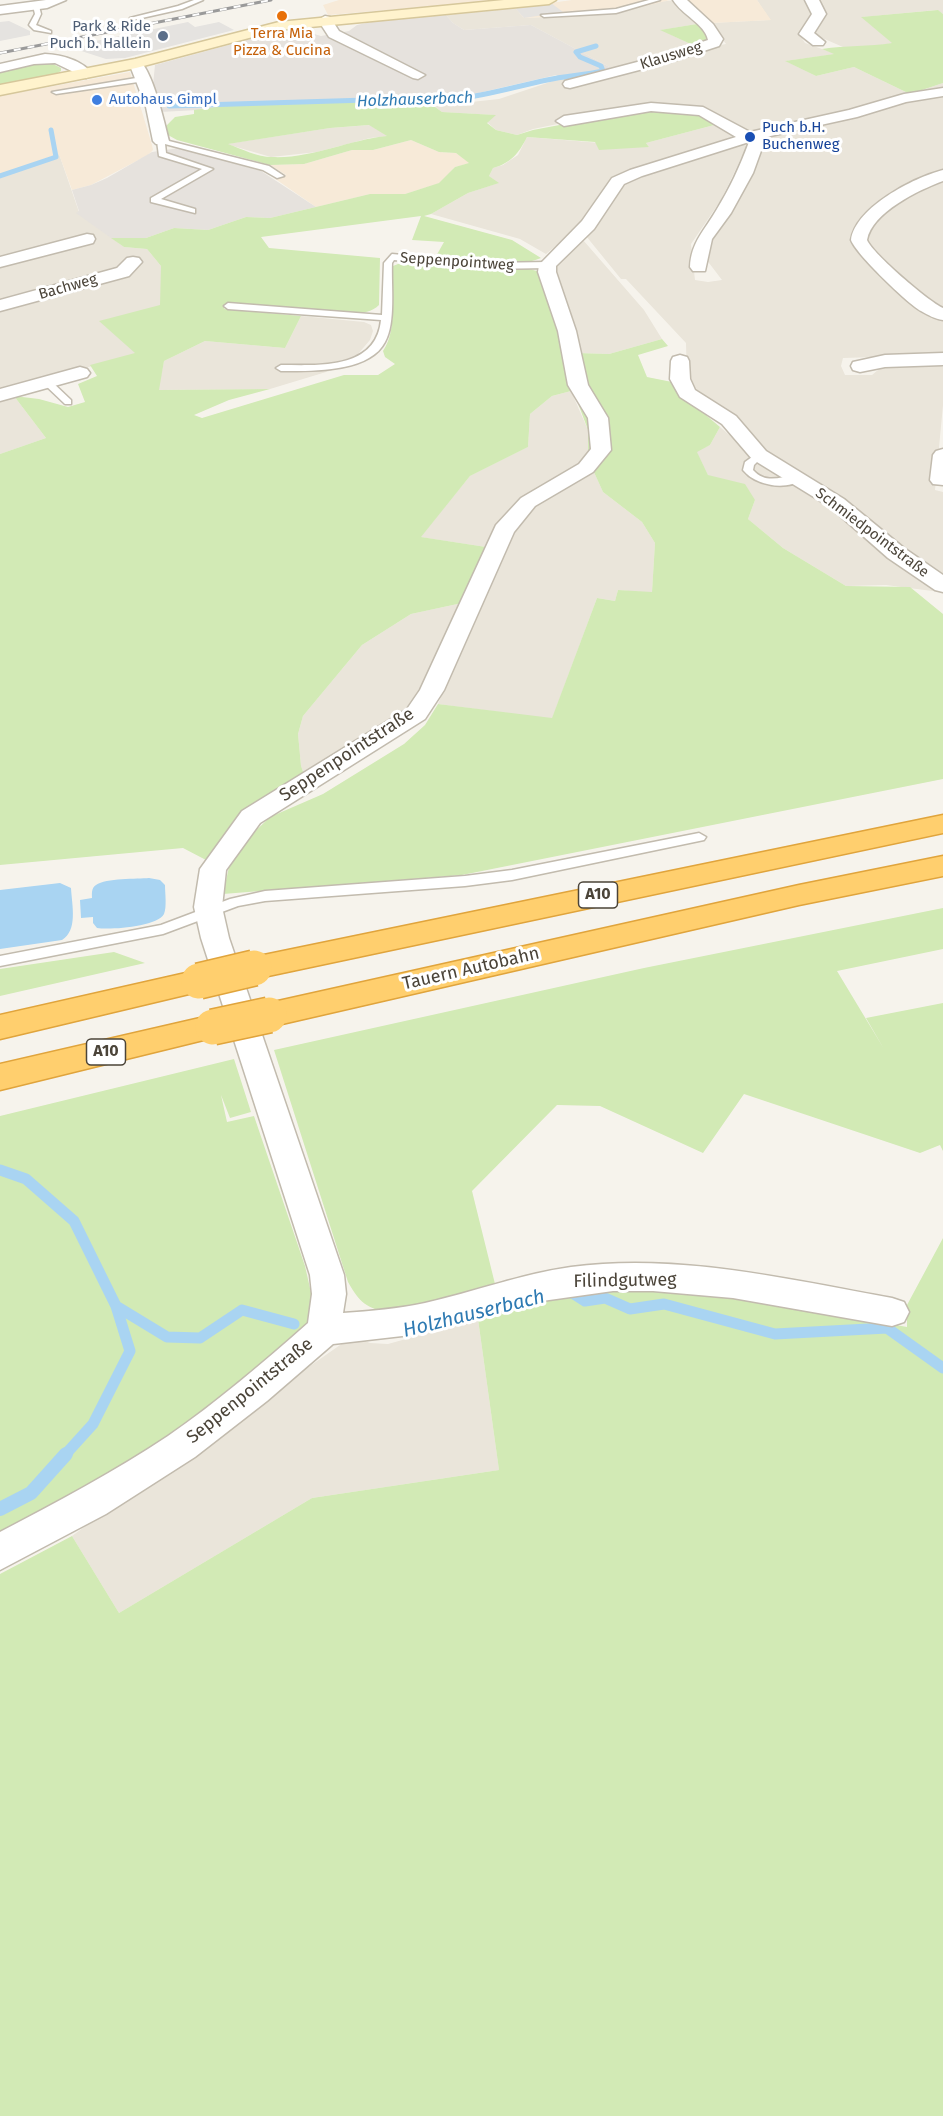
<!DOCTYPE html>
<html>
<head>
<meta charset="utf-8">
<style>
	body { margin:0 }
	canvas { display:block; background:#f6f3ec }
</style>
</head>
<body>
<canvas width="943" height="2116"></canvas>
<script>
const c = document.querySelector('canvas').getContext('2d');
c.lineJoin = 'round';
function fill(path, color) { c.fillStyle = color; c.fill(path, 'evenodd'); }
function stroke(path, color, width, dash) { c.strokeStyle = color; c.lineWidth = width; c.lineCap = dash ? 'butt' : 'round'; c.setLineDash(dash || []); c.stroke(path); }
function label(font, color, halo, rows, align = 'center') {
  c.font = font + ' "Fira Sans",sans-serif'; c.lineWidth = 6; c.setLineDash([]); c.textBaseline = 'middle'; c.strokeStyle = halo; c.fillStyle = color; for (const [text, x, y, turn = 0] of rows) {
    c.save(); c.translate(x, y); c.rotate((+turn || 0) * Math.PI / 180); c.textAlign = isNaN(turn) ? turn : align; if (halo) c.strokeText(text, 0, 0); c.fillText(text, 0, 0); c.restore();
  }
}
const residential = new Path2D(`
	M 677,0 L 703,23 L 661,30 L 695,46 L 615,70 L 531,25 L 464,30 L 453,23 L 446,15 L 515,8 L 524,18 L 587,15 L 621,12 L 657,2 Z
	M 757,0 L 807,0 L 817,13 L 801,37 L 805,43 L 836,54 L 786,61 L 816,76 L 854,67 L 910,94 L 943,83 L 943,89 L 747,133 L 709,109 L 656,104 L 533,129 L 517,135 L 496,130 L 487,122 L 494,115 L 442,112 L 434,106 L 499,99 L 562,78 L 575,85 L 697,50 L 726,44 L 711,23 L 770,20 Z
	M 815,0 L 943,0 L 943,14 L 937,10 L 862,17 L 893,43 L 865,48 L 843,47 L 813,34 Z
	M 943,95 L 943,170 L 893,192 L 873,208 L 853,234 L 854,244 L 914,306 L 931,316 L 943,319 L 943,355 L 843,358 L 841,366 L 845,375 L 872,375 L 884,365 L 936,364 L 943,367 L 943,405 L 935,490 L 943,492 L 943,579 L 770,456 L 748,430 L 723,410 L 704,400 L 687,383 L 686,343 L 626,279 L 621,279 L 586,236 L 625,182 L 743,144 L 747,146 L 721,200 L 691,244 L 695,280 L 708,282 L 722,280 L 706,259 L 706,245 L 736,203 L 767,135 L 916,98 Z
	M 718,124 L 734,136 L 630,172 L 582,224 L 546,254 L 520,239 L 431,214 L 468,193 L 498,183 L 489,176 L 493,168 L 503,165 L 518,155 L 527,137 L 649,147 L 646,143 Z
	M 370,125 L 388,136 L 370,138 L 317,152 L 271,157 L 226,144 L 330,128 Z
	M 59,154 L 79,212 L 77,212 L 124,247 L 147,249 L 161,266 L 161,305 L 135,354 L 0,392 L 0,174 Z
	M 943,179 L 943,311 L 924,300 L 865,240 L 867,233 L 889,210 L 908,196 Z
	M 583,240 L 644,310 L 662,339 L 609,354 L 576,353 L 553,274 L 557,264 Z
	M 301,316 L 364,322 L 371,325 L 373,331 L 370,340 L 358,354 L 336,369 L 270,389 L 158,390 L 164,361 L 205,341 L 285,348 Z
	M 571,391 L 588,430 L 590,459 L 527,498 L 486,547 L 420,537 L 470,476 L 528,447 L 530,414 L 552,396 Z
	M 14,396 L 46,438 L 0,454 L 0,399 Z
	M 720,427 L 765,465 L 840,513 L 900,563 L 940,592 L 886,585 L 846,586 L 783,548 L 748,519 L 755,500 L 708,475 L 696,451 L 710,445 Z
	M 593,470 L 603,492 L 642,522 L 655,543 L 652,593 L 618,590 L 615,601 L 597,598 L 552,719 L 438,704 L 495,572 L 521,520 L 540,501 Z
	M 462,603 L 418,697 L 392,723 L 305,777 L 301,766 L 298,734 L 303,716 L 362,645 L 411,614 Z
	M 478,1319 L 499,1470 L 312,1498 L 119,1613 L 72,1536 L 194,1447 L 353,1336 L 370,1343 L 388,1344 Z`);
const commercial = new Path2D(`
	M 339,0 L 503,0 L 328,15 L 323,5 Z
	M 572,0 L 670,0 L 621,12 L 587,15 L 524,18 L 515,8 Z
	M 688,0 L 757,0 L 771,20 L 711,23 L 687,4 Z
	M 130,72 L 152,145 L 153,150 L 148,155 L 91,185 L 72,190 L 59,154 L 0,174 L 0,96 Z
	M 411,140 L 439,152 L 456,153 L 470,163 L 455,167 L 440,183 L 405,194 L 370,194 L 316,207 L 274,178 L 286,175 L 270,165 L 304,164 L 352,150 L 373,150 Z`);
const industrial = new Path2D(`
	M 446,15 L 453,23 L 464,30 L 531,25 L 615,70 L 569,82 L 556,75 L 431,104 L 413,97 L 394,98 L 247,103 L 217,109 L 160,112 L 153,85 L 155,65 L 273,33 L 304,31 L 321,36 L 349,31 L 357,25 L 376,21 Z
	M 179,148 L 261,171 L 316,207 L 270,218 L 246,217 L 208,230 L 174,228 L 146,238 L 111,238 L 76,213 L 79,211 L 72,190 L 91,185 L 107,178 L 152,152 Z`);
const green = new Path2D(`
	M 938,10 L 943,14 L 943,83 L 910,94 L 854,67 L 816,76 L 785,61 L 834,54 L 822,49 C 846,45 869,47 892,43 L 861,17 Z
	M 703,23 L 713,38 L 695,46 L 660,30 Z
	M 49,62 L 61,68 L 61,71 L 54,75 L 0,86 L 0,72 L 21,66 Z
	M 413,97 L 431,104 L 442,112 L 496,115 L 487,123 L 496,130 L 517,135 L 533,130 L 634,111 L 667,111 L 677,114 L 696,112 L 718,124 L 646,143 L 649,147 L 599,150 L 595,142 L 527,137 C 519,153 511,163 493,168 L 489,176 L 499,183 L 468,193 L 431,214 L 424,216 L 512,240 L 541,258 C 507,271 470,262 435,258 L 444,242 L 412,240 L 421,216 L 261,237 L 269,248 L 380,258 L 379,305 C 370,314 359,313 347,313 L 228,303 L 224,309 L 301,316 L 285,348 L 205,341 L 164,361 L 159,390 L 270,389 L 229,400 L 194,415 L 202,418 L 344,375 L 378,375 L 395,364 L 385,357 L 383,351 C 399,328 389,293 393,266 L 408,260 L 419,260 L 482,269 L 529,269 L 537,271 C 560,306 562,352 571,391 L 552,396 L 530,414 L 528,447 L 470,476 L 421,537 L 486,547 L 462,603 L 411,614 L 362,645 L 303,716 L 298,734 L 301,766 L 305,777 L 241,816 L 206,860 L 183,848 L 0,865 L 0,454 L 46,438 L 14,396 L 39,399 L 68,407 L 85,402 L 78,384 L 97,376 L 90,365 L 135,353 L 99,321 L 160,305 L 161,266 L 147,249 L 124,247 L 111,238 L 146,238 L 174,228 L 208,230 L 246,217 L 270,218 L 370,194 L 405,194 L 439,183 L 455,167 L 469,163 L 456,153 L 439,152 L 411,140 L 373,150 L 352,150 L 304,164 L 270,165 L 177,140 L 168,135 L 165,127 L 175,117 L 194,114 L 194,110 L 247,103 ZM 369,125 L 387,136 C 348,140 311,159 272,157 C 257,157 242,149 228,144 L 330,128 Z
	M 662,339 L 668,346 L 638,355 L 647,377 L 672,382 L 682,395 L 720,427 L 710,445 L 697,452 L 708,475 L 745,484 L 755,500 L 748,519 L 783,548 L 846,586 L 910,587 L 943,614 L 943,779 L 462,875 L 223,894 L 229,867 L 243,843 L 270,817 L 323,794 L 404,744 L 425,725 L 438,704 L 552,718 L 597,598 L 615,601 L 618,590 L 652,592 L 655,543 L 642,522 L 603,492 L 593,470 L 588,452 L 588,430 L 576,398 L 576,353 L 609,354 Z
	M 943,908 L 943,949 L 837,971 L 884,1049 L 866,1018 L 943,1003 L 943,1151 L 940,1145 L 920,1153 L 744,1094 L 703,1153 L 600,1106 L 557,1105 L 472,1191 L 496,1288 L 390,1313 C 366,1308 360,1303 348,1282 L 274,1050 L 644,968 Z
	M 114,952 L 145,963 L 0,996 L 0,969 Z
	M 234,1059 L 251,1112 L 230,1118 L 221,1095 L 227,1122 L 254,1116 L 305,1266 L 312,1297 L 310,1320 L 299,1339 L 158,1452 L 0,1543 L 0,1116 Z
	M 943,1238 L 943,2116 L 0,2116 L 0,1574 L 72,1536 L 119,1613 L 312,1498 L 499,1470 L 478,1319 L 573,1294 L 635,1287 L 739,1297 L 907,1327 L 907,1305 Z`);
const parking = new Path2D(`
	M 551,3 L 563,12 L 524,18 L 515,8 Z
	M 9,21 L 30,31 L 30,35 L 0,41 L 0,22 Z
	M 188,22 L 195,27 L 219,22 L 234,30 L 125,58 L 106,59 L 72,48 L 88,45 L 86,43 Z`);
const water = new Path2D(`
	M 149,878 L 160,880 L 165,885 C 165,893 167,907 164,914 C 157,927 110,930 97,928 L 93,923 L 93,917 L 81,918 L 80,900 L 92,898 C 92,894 91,888 96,885 C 106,878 137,879 149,878 Z
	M 60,883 L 71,888 C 72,906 78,930 62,940 L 0,949 L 0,890 Z`);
const streamFar2 = new Path2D(`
	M 169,106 L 400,99 C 455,106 495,91 547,80 C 566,76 585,75 603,71 L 601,66 L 580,57 L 576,52 L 596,46
	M 0,176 L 56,157 L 51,130`);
const streamFar1 = new Path2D(`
	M 0,1170 L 26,1179 L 74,1221 L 116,1306 L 130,1351 L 93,1424 L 64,1456
	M 564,1293 L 571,1292 L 585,1301 L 605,1298 L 630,1309 L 664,1304 L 775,1334 L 887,1328 L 943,1368
	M 116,1306 L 167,1337 L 200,1338 L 242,1310 L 294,1324`);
const stream = new Path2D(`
	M 0,1509 L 31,1493 L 66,1454`);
const service = new Path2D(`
	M 194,0 L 203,0 L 182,9 L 133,20 L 130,18 L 178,6 Z
	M 649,0 L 660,0 L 616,13 L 544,17 L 541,15 L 616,9 Z
	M 36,4 L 39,6 L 41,14 L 36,25 L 51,31 L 51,33 L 34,30 L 29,25 L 35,14 L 33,6 Z
	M 142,77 L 145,81 L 56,94 L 52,92 Z
	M 161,139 L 269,166 L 284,176 L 277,178 L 263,170 L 165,144 L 166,153 L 213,169 L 161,199 L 195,209 L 195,213 L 151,202 L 151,198 L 202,169 L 159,156 L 157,141 Z
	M 392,254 L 488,263 L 548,262 L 552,265 L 548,268 L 488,269 L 394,260 L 392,263 C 391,285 396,323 385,342 C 369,373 311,371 281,371 L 276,368 L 281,365 C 319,365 376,370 381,320 L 228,309 L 224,306 L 228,303 L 382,315 L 384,263 Z
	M 45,381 L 51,381 L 71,400 L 71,404 L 65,404 L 45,385 Z
	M 759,452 L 764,455 L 754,465 L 753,470 C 770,489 790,469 803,479 C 786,491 756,486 743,470 L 745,462 Z
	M 699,833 L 706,837 L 704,840 L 512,880 L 465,886 L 265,901 L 238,906 L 163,934 L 0,966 L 0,956 L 161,925 L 230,899 L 265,891 L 465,876 L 512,870 Z`);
const minor = new Path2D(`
	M 46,0 L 66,0 L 47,8 L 0,14 L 0,6 Z
	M 673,0 L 687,0 L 713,24 L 723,39 L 719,46 L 670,62 L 570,88 L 565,87 L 563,84 L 565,81 L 660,56 L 708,40 C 705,24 682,15 673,0 Z
	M 805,0 L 819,0 L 826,14 L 814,33 L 825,42 L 823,45 L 813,45 L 799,34 L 812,14 Z
	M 325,16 L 330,17 L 339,31 L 425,75 L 418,79 L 413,78 L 329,37 L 318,20 Z
	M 45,54 C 63,55 81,60 93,74 L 86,78 L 55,63 L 34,64 L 0,72 L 0,64 Z
	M 136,59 C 151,62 165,125 169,141 L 166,144 L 156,144 L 153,141 L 146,107 L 129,63 Z
	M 943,88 L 943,96 L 906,102 L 857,117 L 766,137 L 753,173 L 731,213 L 712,239 L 705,271 L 693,271 L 690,267 C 691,242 705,230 717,209 C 730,188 740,166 749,142 L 642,176 L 624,184 L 594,229 L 556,266 L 556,272 L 576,331 L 588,385 L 608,418 L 611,450 L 593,472 L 535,506 L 514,532 L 444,690 L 425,719 L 260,823 L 226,870 L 222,907 L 229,938 L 344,1275 L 346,1294 L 343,1313 C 371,1311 398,1309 425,1303 C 474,1292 521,1274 571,1267 C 679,1253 786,1279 892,1298 L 904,1302 L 909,1312 L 904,1322 L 892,1326 L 733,1298 L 653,1291 L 613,1291 L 535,1302 L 411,1335 L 333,1344 L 267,1401 L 195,1457 L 106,1514 L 0,1570 L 0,1532 C 57,1502 114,1472 168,1436 C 217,1402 263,1363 308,1323 L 312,1294 L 310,1275 L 201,938 L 194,907 L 200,869 L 242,811 L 407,709 L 420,690 L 496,525 L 521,498 L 579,464 L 591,449 L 588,418 L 568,385 L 558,331 L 538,272 L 539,265 L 582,221 L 612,178 L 630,170 L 736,137 L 699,115 L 651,111 L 564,126 L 556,121 L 564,116 L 651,103 L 703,107 L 750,132 L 849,110 L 904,94 Z
	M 943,170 L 943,181 C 919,190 872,212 867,240 C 873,254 928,301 943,308 L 943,320 C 935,319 928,315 921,311 C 907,303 856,254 851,240 C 856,207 913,178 943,170 Z
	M 87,234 L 93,235 L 95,239 L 93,243 L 0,267 L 0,257 Z
	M 133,257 L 139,258 L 142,262 L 129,276 L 0,311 L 0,300 L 117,268 L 127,258 Z
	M 943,353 L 943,365 L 885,367 L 860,372 L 853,370 L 851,366 L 853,362 L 885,355 Z
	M 680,355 L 687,357 L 689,361 L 690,379 L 695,390 L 736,416 L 766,451 L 844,499 L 904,548 L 943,575 L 943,592 L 935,590 L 888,558 L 830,507 L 752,459 L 722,424 L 680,397 L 670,379 L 671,361 L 673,357 Z
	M 80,367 L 87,369 L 90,373 L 87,377 L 0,401 L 0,389 Z
	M 943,449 L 943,485 L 933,484 L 930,480 L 933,455 L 936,451 Z`);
const secondary = new Path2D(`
	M 504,0 L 556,0 L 549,4 L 279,30 L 136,68 L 0,95 L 0,85 L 135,59 L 279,22 Z`);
const motorway = new Path2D(`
	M 943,815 L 943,833 L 254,979 L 243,976 L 238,968 L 243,960 L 254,957 Z
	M 943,856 L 943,876 L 799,905 L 269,1027 L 258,1023 L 253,1015 L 258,1007 L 269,1003 L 799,885 Z
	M 199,970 L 210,973 L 215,981 L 210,989 L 0,1039 L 0,1015 Z
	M 213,1015 L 224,1019 L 229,1027 L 224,1035 L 0,1090 L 0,1064 Z`);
const rail = new Path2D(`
	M 0,53 L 271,0`);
const motorwayBridge = new Path2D(`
	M 199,981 L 254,968
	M 213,1027 L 269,1015`);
const markers = [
	[282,16,6,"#e8710a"],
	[163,36,6,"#5c6f8a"],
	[97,100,6,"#3f7fe0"],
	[750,137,6,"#1a4fb4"]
];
const farServicenames = [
	["Park & Ride",151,27],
	["Puch b. Hallein",151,44]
];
const farFoodnames = [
	["Terra Mia",282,34],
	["Pizza & Cucina",282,51]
];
const farStreetnames = [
	["Klausweg",671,56,-17],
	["Seppenpointweg",457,262,4],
	["Bachweg",68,287,-16],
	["Schmiedpointstraße",872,533,37]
];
const farShopnames = [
	["Autohaus Gimpl",109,100]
];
const farTransitnames = [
	["Puch b.H.",762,128],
	["Buchenweg",762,145]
];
const farWaternames = [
	["Holzhauserbach",415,100,-2]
];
const shields = [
	[598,895,39],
	[106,1052,39]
];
const shieldNames = [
	["A10",598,895],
	["A10",106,1052]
];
const streetNames = [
	["Seppenpointstraße",347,755,-33],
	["Tauern Autobahn",471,969,-13],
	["Filindgutweg",625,1281,-1],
	["Seppenpointstraße",250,1391,-39]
];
const waterNames = [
	["Holzhauserbach",474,1314,-14]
];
fill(residential, '#eae5da');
fill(commercial, '#f7ead8');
fill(industrial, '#e6e2dd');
fill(green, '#d2eab5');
fill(parking, '#e5e3e0');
fill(water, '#a9d4f2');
stroke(streamFar2, '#a9d4f2', 5);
stroke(streamFar1, '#a9d4f2', 11);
stroke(stream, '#a9d4f2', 14);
stroke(service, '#c2bbae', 3);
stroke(minor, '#c2bbae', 3);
stroke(secondary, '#d6c79b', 3);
stroke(motorway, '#e0a43c', 3);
fill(service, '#fff');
fill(minor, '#fff');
fill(secondary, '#fff3cd');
fill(motorway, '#ffcf6e');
stroke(rail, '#9a9a9a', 3);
stroke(rail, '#fff', 2, [7]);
stroke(motorwayBridge, '#e0a43c', 38, []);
stroke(motorwayBridge, '#ffcf6e', 35);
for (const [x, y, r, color] of markers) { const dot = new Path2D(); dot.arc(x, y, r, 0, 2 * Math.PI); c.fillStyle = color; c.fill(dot); stroke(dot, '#fff', 2); }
label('15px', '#4e5e75', '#fff', farServicenames, 'right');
label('15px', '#c56008', '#fff', farFoodnames);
label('15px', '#4b4439', '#fff', farStreetnames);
label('15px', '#366cbe', '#fff', farShopnames, 'left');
label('15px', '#164399', '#fff', farTransitnames, 'left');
label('italic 16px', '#2e7ab2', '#fff', farWaternames);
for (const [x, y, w] of shields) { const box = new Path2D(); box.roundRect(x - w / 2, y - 13, w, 26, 4.5); c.fillStyle = '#fff'; c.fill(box); stroke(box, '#4b4439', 1.5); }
label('bold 16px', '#4b4439', null, shieldNames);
label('18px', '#4b4439', '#fff', streetNames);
label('italic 20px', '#2e7ab2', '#fff', waterNames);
</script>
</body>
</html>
